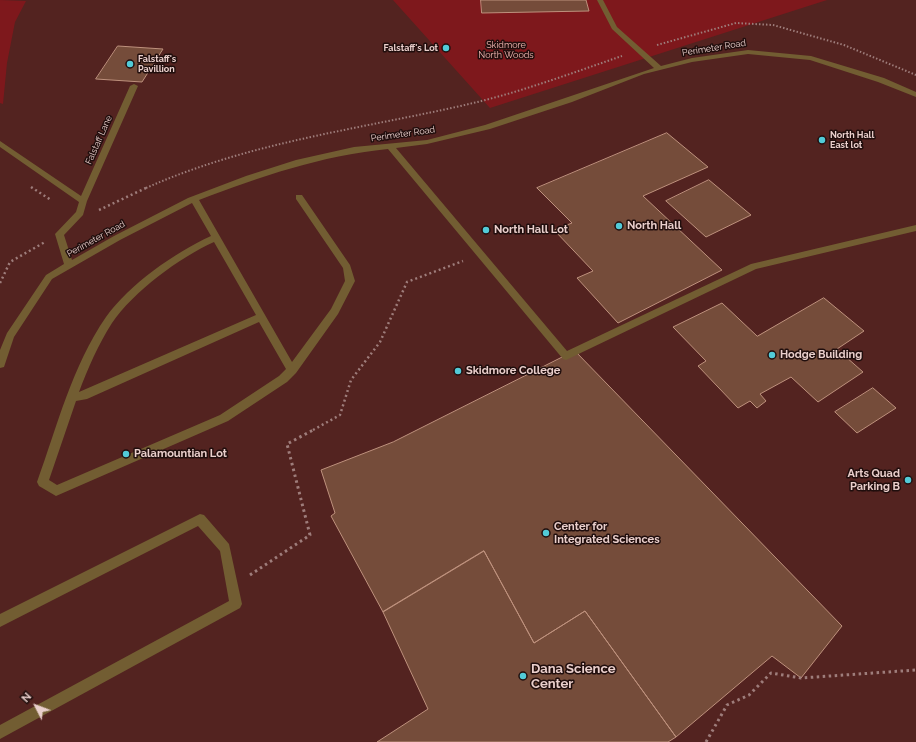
<!DOCTYPE html>
<html>
<head>
<meta charset="utf-8">
<style>
	body { margin:0 }
	#map { position:relative; width:916px; height:742px; overflow:hidden; background:#461e1c; font-family:Raleway,sans-serif }
	canvas { display:block }
	.north { position:absolute; left:16px; top:686px; width:40px; height:40px; -webkit-text-stroke:3px #200e0d; paint-order:stroke; rotate:312deg; font-size:11px; font-weight:700; line-height:16px; text-align:center; color:#eacfcc }
	.north::after { content:''; display:block; margin:auto; width:14px; height:18px; background:#eacfcc; clip-path:polygon(50% 0,100% 100%,50% 72%,0 100%) }
</style>
</head>
<body>
<div id="map">
<canvas width="916" height="742"></canvas>
<div class="north">N</div>
</div>
<script>
const c = document.querySelector('canvas').getContext('2d');
c.lineJoin = 'round';
function fill(path, color) { c.fillStyle = color; c.fill(path, 'evenodd'); }
function stroke(path, color, width, dash) { c.strokeStyle = color; c.lineWidth = width; c.lineCap = dash ? 'butt' : 'round'; c.setLineDash(dash || []); c.stroke(path); }
function label(font, color, halo, rows, align = 'center') {
  c.font = font + ' Raleway,sans-serif'; c.lineWidth = 3; c.setLineDash([]); c.textBaseline = 'middle'; c.strokeStyle = halo; c.fillStyle = color; for (const [text, x, y, turn = 0] of rows) {
    c.save(); c.translate(x, y); c.rotate((+turn || 0) * Math.PI / 180); c.textAlign = isNaN(turn) ? turn : align; if (halo) c.strokeText(text, 0, 0); c.fillText(text, 0, 0); c.restore();
  }
}
const built = new Path2D(`
	M 0,0 L 916,0 L 916,742 L 0,742 Z`);
const green = new Path2D(`
	M 0,0 L 26,1 L 15,22 L 7,63 L 3,104 L 0,103 Z
	M 393,0 L 827,0 L 490,108 Z`);
const building = new Path2D(`
	M 481,0 L 586,0 L 589,11 L 482,13 Z
	M 118,46 L 163,49 L 142,82 L 96,79 Z
	M 667,133 L 708,167 L 643,196 L 722,270 L 618,323 L 577,278 L 593,271 L 554,230 L 572,223 L 537,188 Z
	M 709,180 L 751,215 L 706,237 L 666,201 Z
	M 824,298 L 864,331 L 837,349 L 863,372 L 818,402 L 791,377 L 760,394 L 766,401 L 757,408 L 750,401 L 738,408 L 698,366 L 706,361 L 673,327 L 722,303 L 757,336 Z
	M 575,351 L 842,626 L 801,678 L 772,656 L 676,737 L 585,611 L 534,643 L 484,551 L 383,612 L 331,516 L 335,513 L 321,470 L 393,442 Z
	M 873,388 L 896,408 L 857,433 L 835,412 Z
	M 484,551 L 534,643 L 585,611 L 676,737 L 668,742 L 377,742 L 428,709 L 383,612 Z`);
const pathFar2 = new Path2D(`
	M 657,45 L 736,23 L 773,25 L 844,45 L 916,75
	M 146,188 C 249,142 361,129 469,104 C 521,92 572,73 622,56`);
const pathFar1 = new Path2D(`
	M 31,187 L 51,200
	M 99,210 L 148,187
	M 0,283 L 10,262 L 45,242
	M 313,430 L 340,415 L 351,380 L 380,342 L 407,282 L 463,261`);
const path = new Path2D(`
	M 250,575 L 310,535 L 287,444 L 315,429
	M 706,742 L 727,705 L 749,695 L 771,673 L 801,678 L 916,670`);
const minor = new Path2D(`
	M 597,0 L 603,0 L 617,27 L 661,66 L 692,58 L 748,50 L 811,56 L 884,78 L 916,92 L 916,97 L 878,82 L 810,60 L 748,54 L 692,62 L 644,74 L 572,102 L 490,129 L 427,144 L 396,148 L 567,351 L 751,264 L 916,225 L 916,231 L 756,269 L 566,360 L 563,359 L 388,149 C 320,156 262,176 199,200 L 292,362 L 331,309 L 345,281 L 343,268 L 296,199 L 296,195 L 302,195 L 350,265 L 355,281 L 338,314 L 296,373 L 287,382 L 228,421 L 56,496 L 39,486 L 37,482 C 57,427 72,366 106,317 C 130,284 174,253 211,236 L 192,203 L 120,240 L 52,279 L 14,337 L 4,367 L 0,368 L 0,350 L 7,333 L 46,275 L 64,264 L 55,234 L 76,212 L 79,202 L 0,147 L 0,141 L 81,196 L 130,86 L 134,84 L 138,86 L 87,201 L 83,215 L 64,235 L 72,260 L 114,236 L 188,198 L 246,176 L 296,160 L 354,147 L 427,140 L 485,125 L 654,68 L 612,29 ZM 214,242 L 256,315 L 79,392 C 88,368 98,345 112,323 C 133,292 180,257 214,242 ZM 259,322 L 286,369 L 279,376 L 220,415 L 57,485 L 49,480 L 76,401 L 87,399 Z
	M 200,514 L 204,515 L 229,544 L 242,604 L 240,608 L 0,739 L 0,725 L 229,601 L 220,551 L 198,526 L 0,627 L 0,614 Z`);
const markers = [
	[446,48,4,"#52cbd8"],
	[130,64,4,"#52cbd8"],
	[822,140,4,"#52cbd8"],
	[619,226,4,"#52cbd8"],
	[486,230,4,"#52cbd8"],
	[772,355,4,"#52cbd8"],
	[458,371,4,"#52cbd8"],
	[126,454,4,"#52cbd8"],
	[908,480,4,"#52cbd8"],
	[546,533,4,"#52cbd8"],
	[523,676,4,"#52cbd8"]
];
const farParknames = [
	["Skidmore",506,45],
	["North Woods",506,55]
];
const farPoinames = [
	["Falstaff's Lot",438,48,"right"],
	["Falstaff's",138,59],
	["Pavillion",138,69],
	["North Hall",830,135],
	["East lot",830,145]
];
const farStreetnames = [
	["Perimeter Road",714,48,-9],
	["Perimeter Road",403,134,-8],
	["Falstaff Lane",99,140,-66],
	["Perimeter Road",96,239,-29]
];
const poiNames = [
	["North Hall",627,226],
	["North Hall Lot",494,230],
	["Hodge Building",780,355],
	["Skidmore College",466,371],
	["Palamountian Lot",134,454],
	["Arts Quad",900,474,"right"],
	["Parking B",900,487,"right"],
	["Center for",554,527],
	["Integrated Sciences",554,540]
];
const nearPoinames = [
	["Dana Science",531,669],
	["Center",531,684]
];
fill(built, '#532320');
fill(green, '#7e181c');
fill(building, '#754c3a');
stroke(building, '#be917d', 1);
stroke(pathFar2, '#9e7d7b', 2, [1.5, 2]);
stroke(pathFar1, '#9e7d7b', 2.5, [2, 3]);
stroke(path, '#9e7d7b', 3, [2.5, 3.5]);
fill(minor, '#725d32');
for (const [x, y, r, color] of markers) { const dot = new Path2D(); dot.arc(x, y, r, 0, 2 * Math.PI); c.fillStyle = color; c.fill(dot); stroke(dot, '#200e0d', 1.5); }
label('9px', '#f6bab4', '#200e0d', farParknames);
label('bold 9px', '#eacfcc', '#200e0d', farPoinames, 'left');
label('9px', '#eacfcc', '#200e0d', farStreetnames);
label('bold 11px', '#eacfcc', '#200e0d', poiNames, 'left');
label('bold 13px', '#eacfcc', '#200e0d', nearPoinames, 'left');
</script>
</body>
</html>
